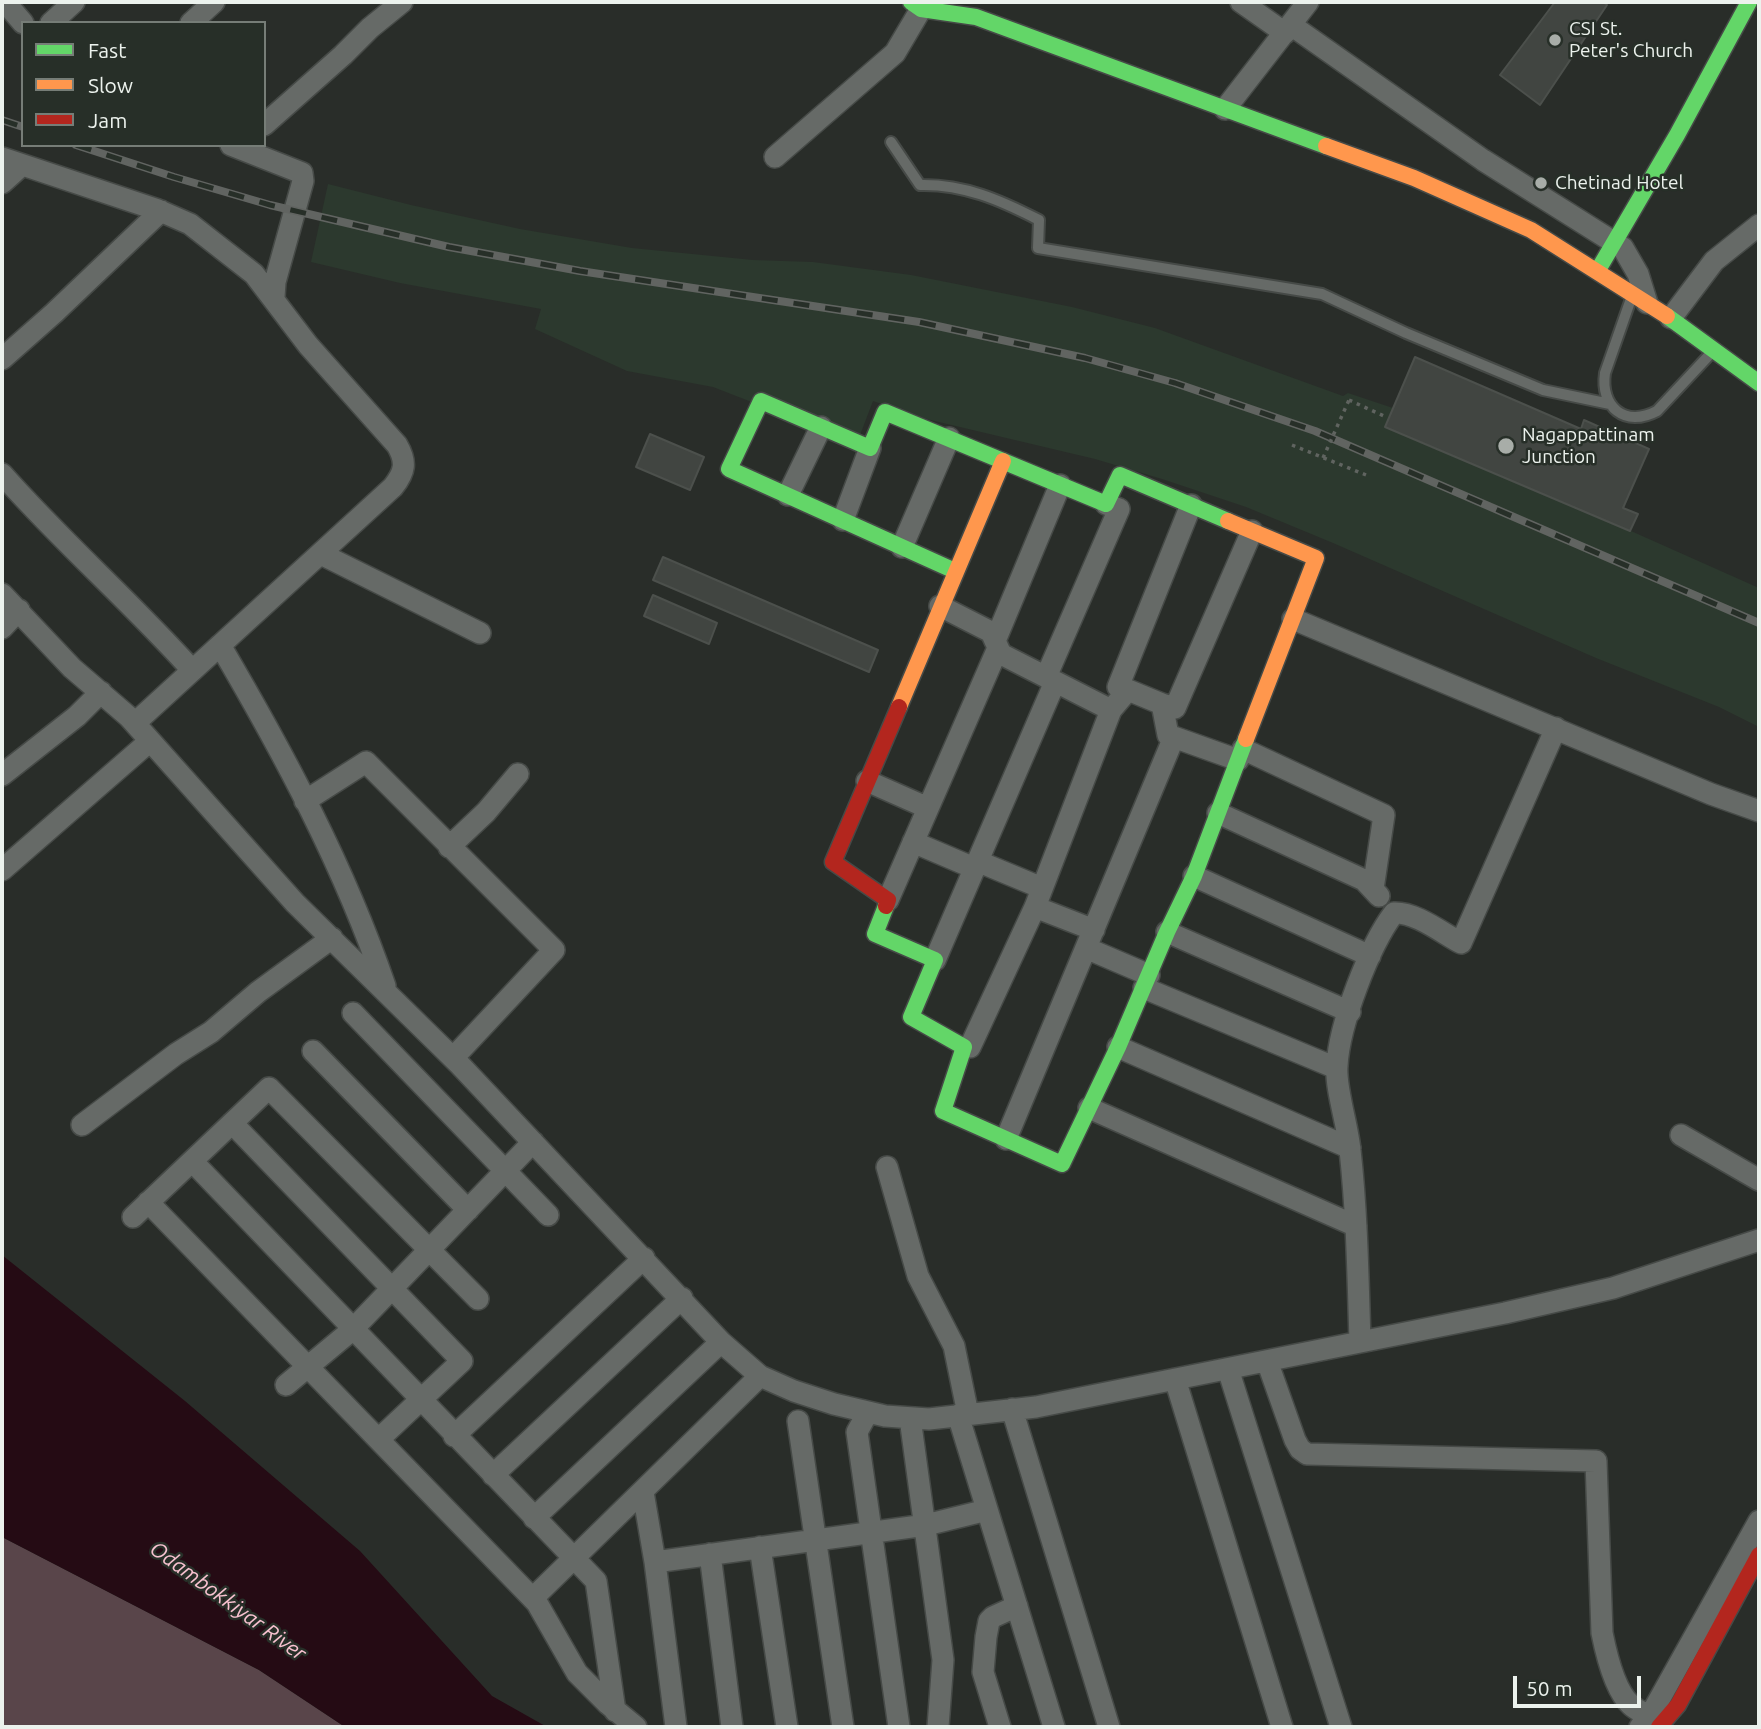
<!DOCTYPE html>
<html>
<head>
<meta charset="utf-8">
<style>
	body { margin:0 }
	#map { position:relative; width:1761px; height:1729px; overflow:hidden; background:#292d29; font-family:Ubuntu,sans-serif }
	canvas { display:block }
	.frame { position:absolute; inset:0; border:4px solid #ecf2ed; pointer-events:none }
	.legend { position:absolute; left:21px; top:21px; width:245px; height:126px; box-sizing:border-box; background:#272f28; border:2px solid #767d77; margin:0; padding:9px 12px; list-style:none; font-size:21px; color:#ecf2ed }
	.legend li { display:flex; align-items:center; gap:14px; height:35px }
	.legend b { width:35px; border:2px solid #767d77 }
	.scale { position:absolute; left:1513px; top:1676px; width:128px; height:32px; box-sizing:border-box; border:4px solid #ecf2ed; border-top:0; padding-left:9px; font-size:21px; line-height:24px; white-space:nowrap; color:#ecf2ed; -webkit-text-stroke:5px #272f28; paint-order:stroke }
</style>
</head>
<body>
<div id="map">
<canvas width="1761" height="1729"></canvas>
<div class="frame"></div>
<ul class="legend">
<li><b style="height:9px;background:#63d668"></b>Fast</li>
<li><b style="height:9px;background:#ff974d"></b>Slow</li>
<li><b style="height:9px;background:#b3261e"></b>Jam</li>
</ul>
<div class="scale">50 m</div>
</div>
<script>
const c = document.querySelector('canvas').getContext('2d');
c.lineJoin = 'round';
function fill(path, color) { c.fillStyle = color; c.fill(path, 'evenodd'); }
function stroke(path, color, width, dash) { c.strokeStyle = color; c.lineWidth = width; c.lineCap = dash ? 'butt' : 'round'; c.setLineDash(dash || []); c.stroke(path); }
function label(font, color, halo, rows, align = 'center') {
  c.font = font + ' Ubuntu,sans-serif'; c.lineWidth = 5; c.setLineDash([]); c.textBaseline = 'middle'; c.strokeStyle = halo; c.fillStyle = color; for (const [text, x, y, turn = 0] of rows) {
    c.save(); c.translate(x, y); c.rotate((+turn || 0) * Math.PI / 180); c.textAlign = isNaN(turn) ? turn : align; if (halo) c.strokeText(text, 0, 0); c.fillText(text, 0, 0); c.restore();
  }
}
const built = new Path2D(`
	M 328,184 L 411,205 L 520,229 L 632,248 L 753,260 L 813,262 L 911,275 L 1072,307 L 1155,328 L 1343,396 L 1348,393 L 1393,408 L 1415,357 L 1580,429 L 1584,420 L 1649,449 L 1623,508 L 1638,514 L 1631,531 L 1759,588 L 1759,727 L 1719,707 L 1596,658 L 1333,543 L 1246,507 L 1162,479 L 1095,459 L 922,418 L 873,401 L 857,443 L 713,387 L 627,371 L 535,329 L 541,309 L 400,283 L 311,262 Z`);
const green = new Path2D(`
	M 2,1537 L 259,1670 L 345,1727 L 2,1727 Z`);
const water = new Path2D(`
	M 2,1255 L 185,1401 L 360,1551 L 492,1696 L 547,1727 L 345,1727 L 259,1670 L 2,1537 Z`);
const building = new Path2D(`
	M 1555,2 L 1603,2 L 1607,5 L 1540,105 L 1500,75 Z
	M 1415,357 L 1581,429 L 1584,420 L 1649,449 L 1623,508 L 1638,514 L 1630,531 L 1385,427 Z
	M 650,434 L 704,457 L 690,490 L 636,467 Z
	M 663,557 L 878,650 L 869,672 L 653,580 Z
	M 653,595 L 717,623 L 709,644 L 644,616 Z`);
const path = new Path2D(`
	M 1349,400 L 1386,417
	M 1292,445 L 1366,475`);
const lane = new Path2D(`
	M 891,142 L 920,185 C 964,184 1000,200 1039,220 L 1038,248 L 1322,294 L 1406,333 L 1543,390 L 1610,404
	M 1632,296 L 1605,373 C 1600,407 1625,428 1657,411 L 1714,350`);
const street = new Path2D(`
	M 5,2 L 23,23
	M 1241,2 L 1285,33
	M 51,23 L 74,2
	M 191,23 L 214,2
	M 1291,25 L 1483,160 L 1623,248 L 1638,274 L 1647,303
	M 1225,109 L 1308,2
	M 264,125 L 343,55 L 370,28 L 402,2
	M 231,145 L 302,173 L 303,181 L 275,282 L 274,297
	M 775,157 L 895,53 L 921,9
	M 2,158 L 158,210 L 190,224 L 254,274 L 308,345 L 397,445 C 407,462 405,472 393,487 L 135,723
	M 2,183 L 22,165
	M 1671,318 L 1714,261 L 1759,225
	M 2,359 L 54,313 L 161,211
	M 2,474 C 62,542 131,602 192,670
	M 788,495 L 821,427
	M 843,520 L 870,448
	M 902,547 L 949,438
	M 321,554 L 480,633
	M 2,594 L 72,668 L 129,717 L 295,903 L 460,1065 L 721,1342 L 760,1376 L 794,1391 L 834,1404 L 885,1416 L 929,1419 L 1036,1407 L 1505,1313 L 1613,1288 L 1759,1240
	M 940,606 L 991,632 L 1001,654 L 1111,710 L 1128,690 L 1162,704 L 1168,735 L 1238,760
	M 1293,619 L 1711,794 L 1759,811
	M 2,628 L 19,610
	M 995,641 L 1060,485
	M 220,645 C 284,754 344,866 385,986
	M 1046,677 L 1119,509 L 1106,504
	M 1128,690 L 1118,687 L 1191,505
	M 1162,704 L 1175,708 L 1252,531
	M 1243,749 L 1384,815 L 1373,889
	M 2,775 L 77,716 L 101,692
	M 867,781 L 928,808
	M 305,801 L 366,762 L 554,950 L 453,1058
	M 1218,813 L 1364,880 L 1379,896
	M 913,842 L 974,868
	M 449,847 L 486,812 L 518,774
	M 977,861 L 1042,888
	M 2,870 L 150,741
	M 1194,876 L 1370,956
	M 888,900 L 998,648
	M 1035,907 L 1094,930
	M 1167,932 L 1350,1012
	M 1086,948 L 1149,975
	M 935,960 L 1055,682
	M 1144,988 L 1336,1068
	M 353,1013 L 548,1215
	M 964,1047 L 970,1047 L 1035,907 L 1111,710
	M 1118,1047 L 1350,1148
	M 313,1051 L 468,1210
	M 1089,1108 L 1356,1226
	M 232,1123 L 462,1361 L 379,1439
	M 82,1125 L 176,1054 L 211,1032 L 258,992 L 332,938
	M 1681,1135 L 1759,1180
	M 1006,1139 L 1174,737
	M 192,1161 L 596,1581 L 615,1711
	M 887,1167 L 918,1276 L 954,1346 L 968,1414
	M 148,1202 L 537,1603 L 577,1673 L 608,1704 L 636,1727
	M 133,1217 L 269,1088 L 478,1299
	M 1360,1342 C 1358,1278 1357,1214 1350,1150 C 1348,1126 1335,1088 1337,1066 C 1339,1025 1369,946 1394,913 C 1416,912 1442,933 1461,943 L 1556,728
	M 1267,1361 L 1295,1440 L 1300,1449 L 1307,1454 L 1596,1461 L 1602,1633 C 1606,1653 1615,1691 1631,1705 C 1636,1710 1644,1713 1650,1716
	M 1228,1369 L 1341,1727
	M 1175,1379 L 1282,1727
	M 286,1385 L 352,1330 L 533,1142
	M 1012,1409 L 1109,1727
	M 868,1412 L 857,1432 L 899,1727
	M 958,1415 L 1054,1727
	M 910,1418 L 943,1660 L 938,1727
	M 798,1421 L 843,1727
	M 454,1436 L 644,1258
	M 493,1475 L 682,1298
	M 643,1492 L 655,1562 L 676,1727
	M 534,1518 L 721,1342
	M 760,1547 L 787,1727
	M 710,1554 L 732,1727
	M 655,1562 L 926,1525 L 987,1510
	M 533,1598 L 760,1376
	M 1000,1727 L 983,1672 L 986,1637 L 989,1621 L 993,1617 L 1017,1606
	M 1640,1727 L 1650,1716 L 1759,1521`);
const fast = new Path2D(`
	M 911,2 L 921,9 L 976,17 L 1326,146
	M 1598,270 L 1677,135 L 1749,2
	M 1667,316 L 1759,383
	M 955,571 L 729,469 L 761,401 L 870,448 L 885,412 L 1106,504 L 1120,475 L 1228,521
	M 886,906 L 875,934 L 935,960 L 911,1017 L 964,1047 L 943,1111 L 1062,1164 L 1118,1047 L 1167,932 L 1194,876 L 1246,739`);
const slow = new Path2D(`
	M 1326,146 L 1414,178 L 1531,230 L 1667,316
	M 1228,521 L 1316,558 L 1246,739
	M 899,707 L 1003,461`);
const jam = new Path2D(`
	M 886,906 L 888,900 L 833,862 L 899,707
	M 1659,1727 L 1678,1705 L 1759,1555`);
const rail = new Path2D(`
	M 2,120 L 23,127
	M 76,145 L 174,177 L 270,205 L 449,247 L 580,271 L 919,322 L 1085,358 L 1175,383 L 1315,431 L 1759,623`);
const pathBridge = new Path2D(`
	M 1323,458 L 1349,400`);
const markers = [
	[1555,40,7,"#a8ada8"],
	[1541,183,7,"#a8ada8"],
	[1506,446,9,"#a8ada8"]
];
const poiNames = [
	["CSI St.",1569,29],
	["Peter's Church",1569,51],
	["Chetinad Hotel",1555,183],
	["Nagappattinam",1522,435],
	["Junction",1522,457]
];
const waterNames = [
	["Odambokkiyar River",228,1601,36]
];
fill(built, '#2c392e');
fill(green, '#59454a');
fill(water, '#250b14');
fill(building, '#414541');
stroke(building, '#4c504c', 2);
stroke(lane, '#464a47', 14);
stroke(street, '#464a47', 24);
stroke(fast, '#464a47', 19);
stroke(slow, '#464a47', 19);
stroke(jam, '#464a47', 19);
stroke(path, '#606460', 3.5, [3.5, 5]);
stroke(lane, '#666a67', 10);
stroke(street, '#666a67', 21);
stroke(fast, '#63d668', 16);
stroke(slow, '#ff974d', 16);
stroke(jam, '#b3261e', 16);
stroke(rail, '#616461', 8);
stroke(rail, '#272f28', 5, [16]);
stroke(pathBridge, '#606460', 3.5, [3.5, 5]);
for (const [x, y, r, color] of markers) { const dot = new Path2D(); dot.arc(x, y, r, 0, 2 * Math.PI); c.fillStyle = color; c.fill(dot); stroke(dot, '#272f28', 2.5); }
label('19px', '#ecf2ed', '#272f28', poiNames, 'left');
label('italic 21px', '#f8c2d0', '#272f28', waterNames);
</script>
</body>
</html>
